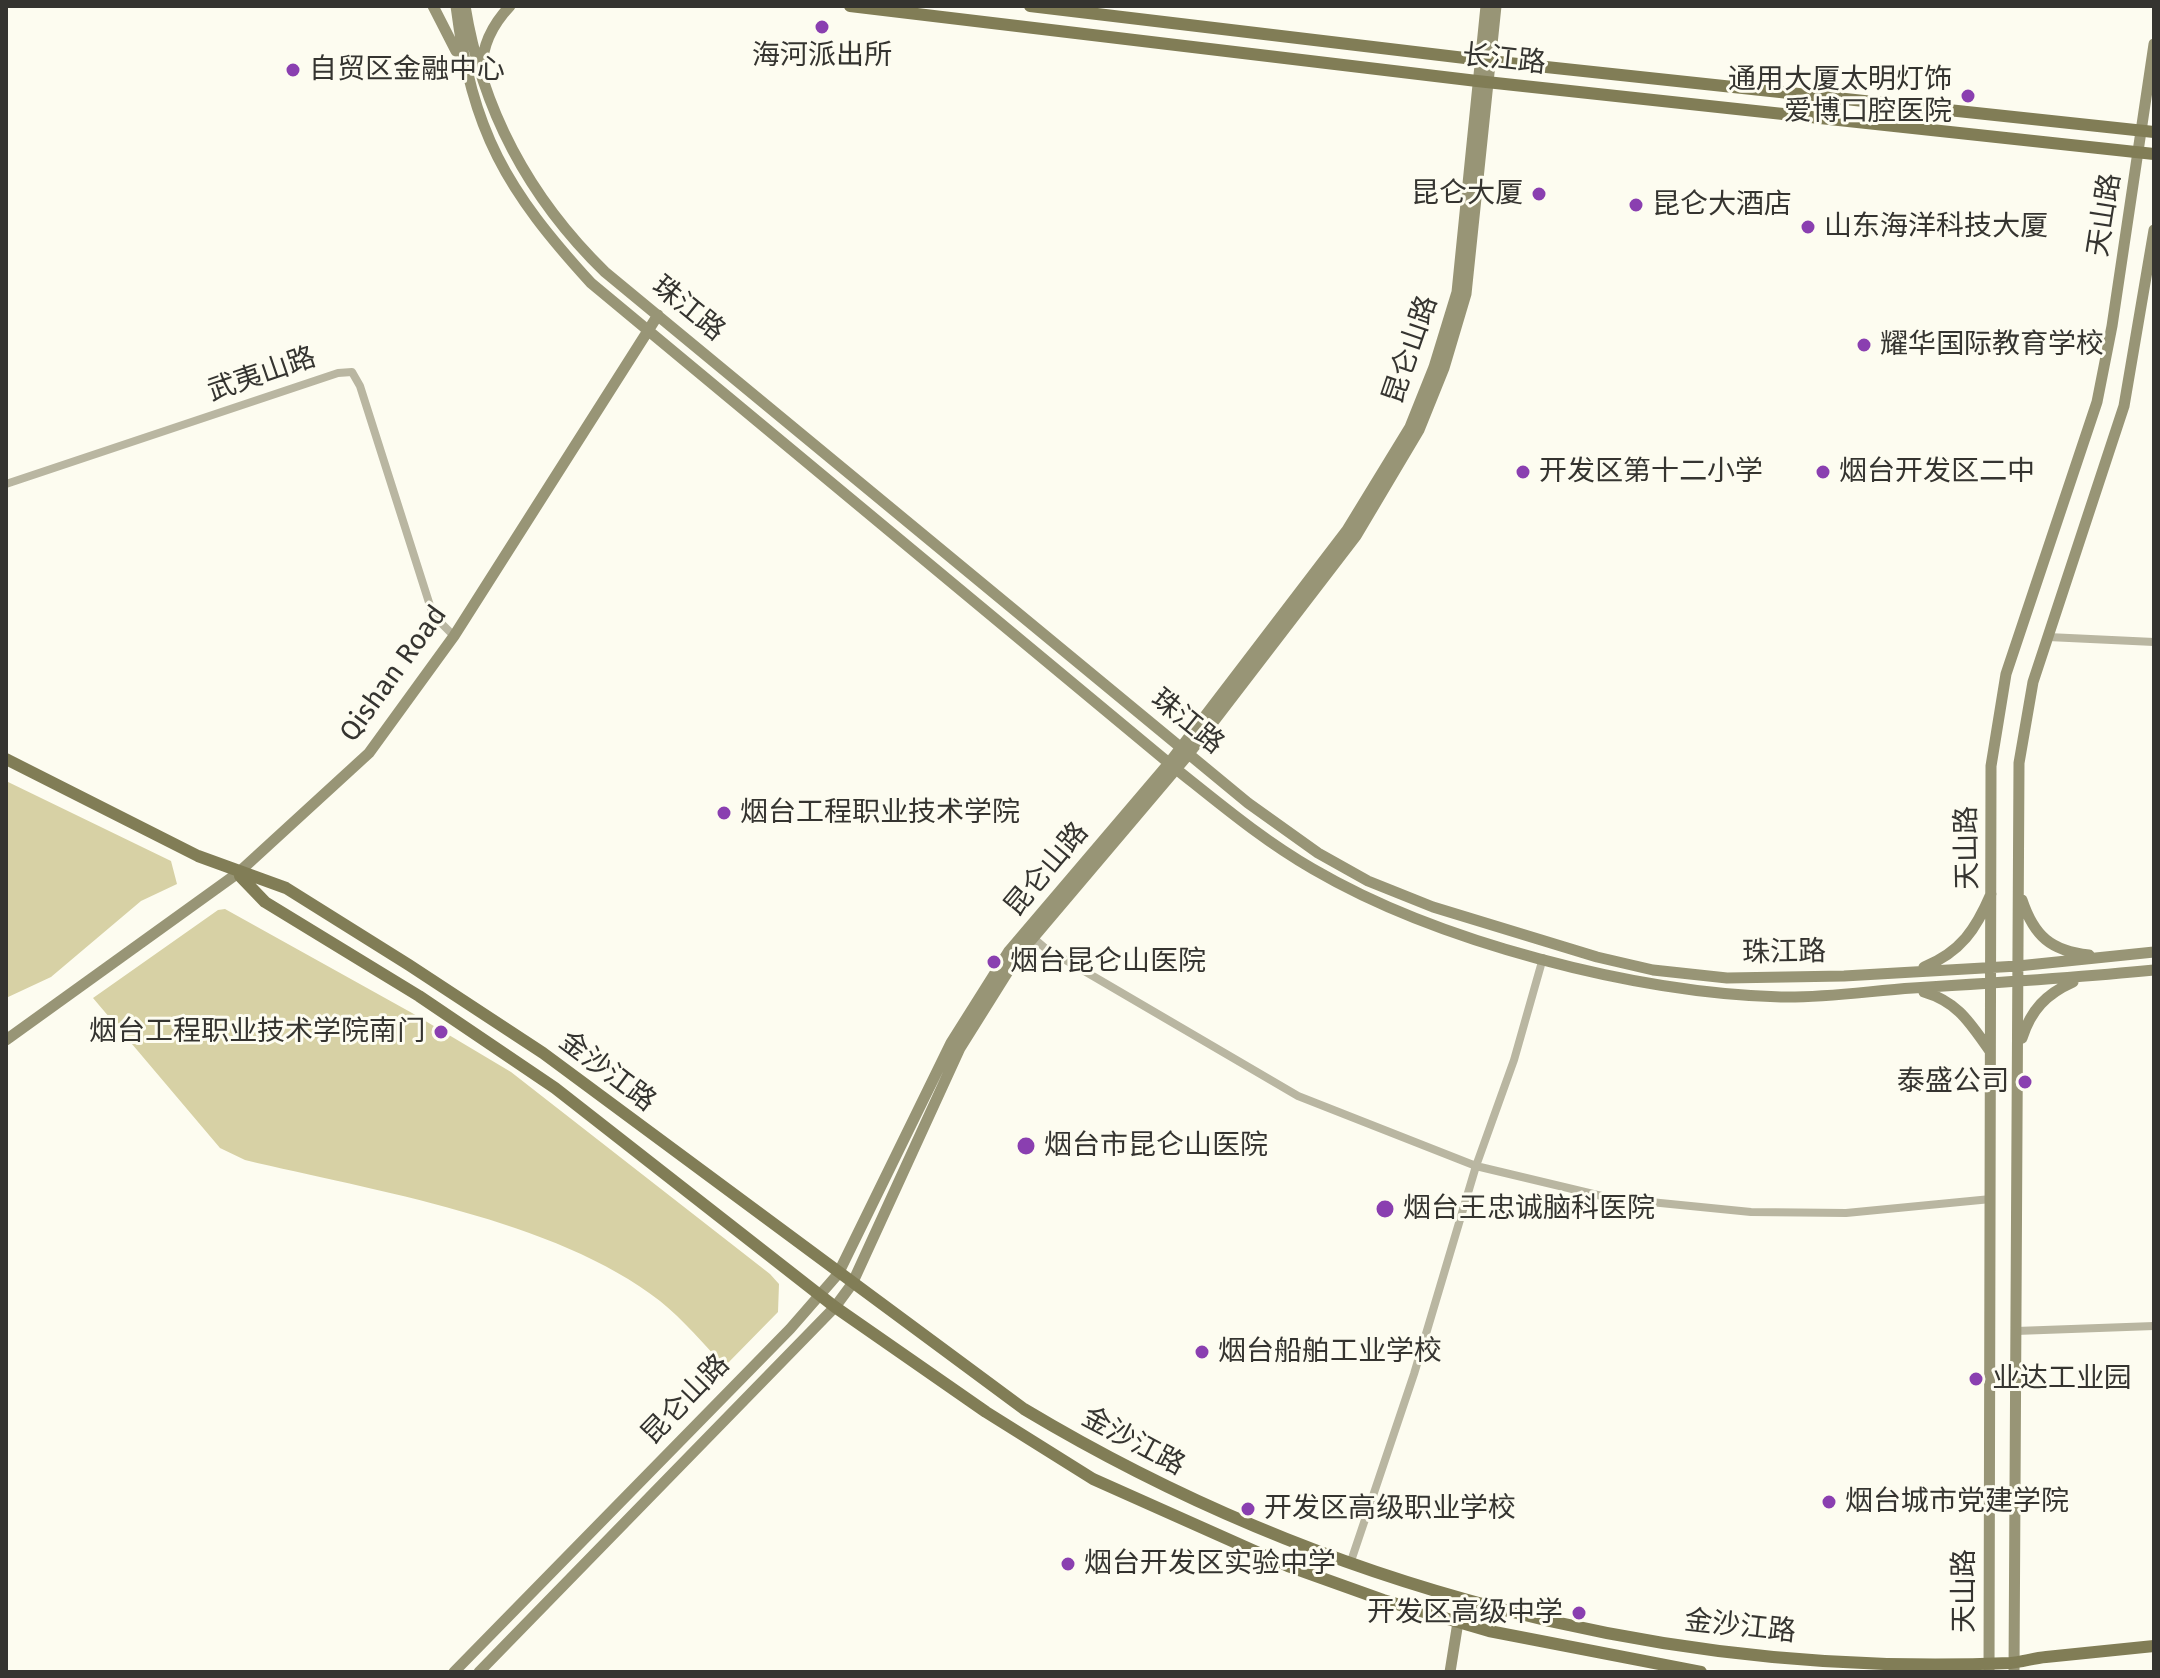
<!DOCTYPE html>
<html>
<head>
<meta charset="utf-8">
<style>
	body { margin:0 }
	#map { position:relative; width:2160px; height:1678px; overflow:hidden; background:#fdfcf0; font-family:"Fira Sans",sans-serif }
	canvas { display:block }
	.frame { position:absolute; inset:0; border:8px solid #353430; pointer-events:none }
</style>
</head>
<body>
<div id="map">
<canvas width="2160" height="1678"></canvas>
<div class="frame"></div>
</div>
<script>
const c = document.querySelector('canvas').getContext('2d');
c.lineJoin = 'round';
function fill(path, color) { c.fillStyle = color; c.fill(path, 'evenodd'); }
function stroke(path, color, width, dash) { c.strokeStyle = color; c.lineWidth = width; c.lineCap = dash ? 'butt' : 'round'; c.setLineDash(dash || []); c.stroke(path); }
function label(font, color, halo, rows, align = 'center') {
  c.font = font + ' "Fira Sans","Noto Sans SC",sans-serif'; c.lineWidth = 6; c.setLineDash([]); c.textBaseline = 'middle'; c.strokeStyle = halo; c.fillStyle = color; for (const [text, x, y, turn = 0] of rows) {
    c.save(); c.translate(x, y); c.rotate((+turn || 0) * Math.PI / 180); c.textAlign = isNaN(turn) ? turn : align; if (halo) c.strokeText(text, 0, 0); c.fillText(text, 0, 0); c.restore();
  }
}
const green = new Path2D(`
	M 6,781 L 171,861 L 177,884 L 141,901 L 51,977 L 6,998 Z
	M 225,909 L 412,1013 L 511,1072 L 770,1274 L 779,1284 L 778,1312 L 725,1366 C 704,1345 684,1320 660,1301 C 555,1219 374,1191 245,1160 L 220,1148 L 93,998 L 218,910 Z`);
const street = new Path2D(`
	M 6,484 L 338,373 L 352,372 L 360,386 L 433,615 L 454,636
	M 2048,637 L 2154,642
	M 1031,936 L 1045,948 L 1298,1096 L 1476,1166 L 1610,1198 L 1751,1212 L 1846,1213 L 1991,1199
	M 2016,1331 L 2154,1326
	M 1350,1564 L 1414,1374 L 1476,1166 L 1514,1060 L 1543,958`);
const secondary = new Path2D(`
	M 433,6 L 456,51
	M 456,6 C 472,132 506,190 591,283 L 1176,769 C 1220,804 1264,841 1313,869 C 1438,942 1635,993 1781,997 C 1825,998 1869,991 1913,988 C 1994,983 2074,978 2154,970
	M 465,6 C 482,111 529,198 605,272 L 1248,803 L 1318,853 L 1368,881 L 1433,907 L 1597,957 L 1653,970 L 1727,978 L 1844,976 L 2018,966 L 2154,952
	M 482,73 C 481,47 492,25 510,6
	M 2022,900 C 2034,936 2051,951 2089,955
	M 1924,967 C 1961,952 1976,929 1991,894
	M 1924,992 C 1958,1002 1970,1023 1990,1051
	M 2022,1038 C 2031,1010 2046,994 2073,982
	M 6,1040 L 238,873 L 369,753 L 454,636 L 658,315
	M 454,1672 L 790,1329 L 838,1274 L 951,1043 L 1009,951 L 1169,763 L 1347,530 L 1410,427 L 1434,367 L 1457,292 L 1486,6
	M 479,1672 L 835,1307 L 852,1284 L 960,1048 L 1017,957 L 1188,755 L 1356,536 L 1419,430 L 1444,368 L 1466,294 L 1496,6
	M 1450,1672 L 1458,1622
	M 1989,1672 L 1991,766 L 2006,674 L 2097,402 L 2112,326 L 2154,44
	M 2014,1672 L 2019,763 L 2033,682 L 2124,406 L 2154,230`);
const primary = new Path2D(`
	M 850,6 L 1477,81 L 2154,154
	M 1030,6 L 1490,61 L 2154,132
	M 6,759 L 198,856 L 286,888 L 409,965 L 543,1053 L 1024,1409 C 1321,1587 1663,1678 2010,1663 C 2022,1662 2034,1658 2046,1657 C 2082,1653 2118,1650 2154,1646
	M 240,876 L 265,902 L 419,996 L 555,1088 L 835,1307 L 986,1412 L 1093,1479 L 1288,1566 L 1383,1600 L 1489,1631 L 1701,1672`);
const markers = [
	[822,27,8,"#8a3fb0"],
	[293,70,8,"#8a3fb0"],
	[1968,96,8,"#8a3fb0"],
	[1539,194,8,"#8a3fb0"],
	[1636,205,8,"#8a3fb0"],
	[1808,227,8,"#8a3fb0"],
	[1864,345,8,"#8a3fb0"],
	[1523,472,8,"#8a3fb0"],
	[1823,472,8,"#8a3fb0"],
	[724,813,8,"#8a3fb0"],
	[994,962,8,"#8a3fb0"],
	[441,1032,8,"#8a3fb0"],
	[2025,1082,8,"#8a3fb0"],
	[1026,1146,10,"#8a3fb0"],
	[1385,1209,10,"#8a3fb0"],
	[1202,1352,8,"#8a3fb0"],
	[1976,1379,8,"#8a3fb0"],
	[1829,1502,8,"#8a3fb0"],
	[1248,1509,8,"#8a3fb0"],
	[1068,1564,8,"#8a3fb0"],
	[1579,1613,8,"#8a3fb0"]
];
const poiNames = [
	["海河派出所",822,56,"center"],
	["自贸区金融中心",309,70],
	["通用大厦太明灯饰",1952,80,"right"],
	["爱博口腔医院",1952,112,"right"],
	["昆仑大厦",1523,194,"right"],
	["昆仑大酒店",1652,205],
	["山东海洋科技大厦",1824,227],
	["耀华国际教育学校",1880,345],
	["开发区第十二小学",1539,472],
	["烟台开发区二中",1839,472],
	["烟台工程职业技术学院",740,813],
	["烟台昆仑山医院",1010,962],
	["烟台工程职业技术学院南门",425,1032,"right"],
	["泰盛公司",2009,1082,"right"],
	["烟台市昆仑山医院",1044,1146],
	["烟台王忠诚脑科医院",1403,1209],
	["烟台船舶工业学校",1218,1352],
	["业达工业园",1992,1379],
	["烟台城市党建学院",1845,1502],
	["开发区高级职业学校",1264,1509],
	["烟台开发区实验中学",1084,1564],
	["开发区高级中学",1563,1613,"right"]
];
const streetNames = [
	["长江路",1504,60,6],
	["天山路",2105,215,-81],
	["珠江路",688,309,39],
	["昆仑山路",1411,350,-71],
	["武夷山路",262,375,-19],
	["Qishan Road",394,674,-54],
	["珠江路",1187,722,39],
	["天山路",1968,848,-91],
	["昆仑山路",1047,870,-50],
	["珠江路",1784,953,-1],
	["金沙江路",607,1072,37],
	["昆仑山路",686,1400,-46],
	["金沙江路",1133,1442,28],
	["天山路",1965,1591,-90],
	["金沙江路",1740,1627,6]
];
fill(green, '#d7d1a5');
stroke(street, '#b9b6a1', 8);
stroke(secondary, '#989576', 11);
stroke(primary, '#817d56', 12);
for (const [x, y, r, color] of markers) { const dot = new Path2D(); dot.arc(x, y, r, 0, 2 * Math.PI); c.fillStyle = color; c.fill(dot); stroke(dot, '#fdfcf0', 3); }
label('28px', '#353430', '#fdfcf0', poiNames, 'left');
label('28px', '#353430', '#fdfcf0', streetNames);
</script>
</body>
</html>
